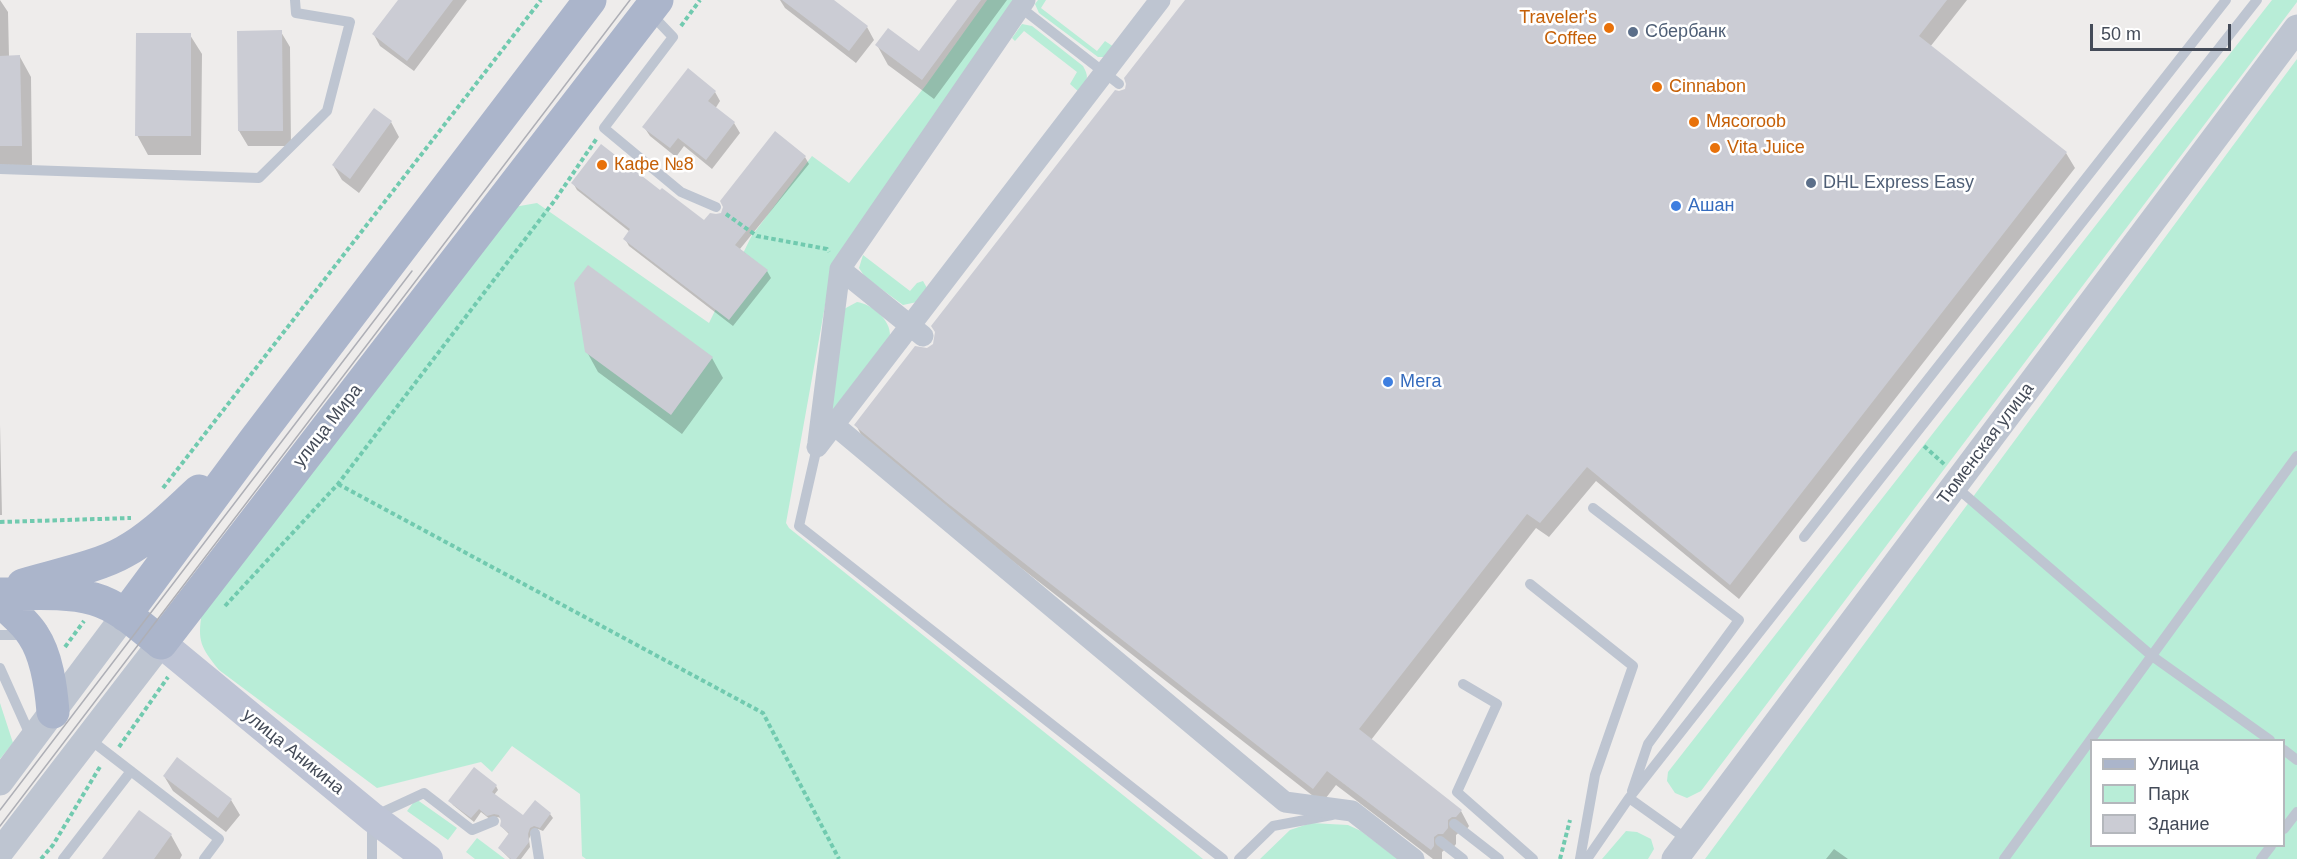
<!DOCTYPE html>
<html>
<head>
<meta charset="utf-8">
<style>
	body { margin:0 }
	#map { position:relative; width:2297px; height:859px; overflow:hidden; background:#eeeceb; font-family:Arial,sans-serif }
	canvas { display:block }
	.legend { position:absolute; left:2090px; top:739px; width:195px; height:108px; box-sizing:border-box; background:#fff; border:2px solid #b4b7bc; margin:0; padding:8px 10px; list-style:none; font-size:18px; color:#444b58 }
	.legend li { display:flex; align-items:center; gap:12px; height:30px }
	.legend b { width:30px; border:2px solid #b4b7bc }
	.scale { position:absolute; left:2090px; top:24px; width:141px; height:27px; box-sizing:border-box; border:3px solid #444b58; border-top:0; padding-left:8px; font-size:18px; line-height:21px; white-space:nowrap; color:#444b58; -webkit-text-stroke:4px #fff; paint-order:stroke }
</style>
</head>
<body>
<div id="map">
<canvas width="2297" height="859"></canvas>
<ul class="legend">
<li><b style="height:8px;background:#abb5cb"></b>Улица</li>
<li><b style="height:16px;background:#b8edd7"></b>Парк</li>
<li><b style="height:16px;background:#cbccd4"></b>Здание</li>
</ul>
<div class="scale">50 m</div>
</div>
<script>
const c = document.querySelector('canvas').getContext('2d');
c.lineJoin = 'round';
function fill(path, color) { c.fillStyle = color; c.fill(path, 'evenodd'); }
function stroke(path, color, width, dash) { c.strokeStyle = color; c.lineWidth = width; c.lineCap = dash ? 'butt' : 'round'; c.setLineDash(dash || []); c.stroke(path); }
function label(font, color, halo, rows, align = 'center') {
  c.font = font + ' Arial,sans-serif'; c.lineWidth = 5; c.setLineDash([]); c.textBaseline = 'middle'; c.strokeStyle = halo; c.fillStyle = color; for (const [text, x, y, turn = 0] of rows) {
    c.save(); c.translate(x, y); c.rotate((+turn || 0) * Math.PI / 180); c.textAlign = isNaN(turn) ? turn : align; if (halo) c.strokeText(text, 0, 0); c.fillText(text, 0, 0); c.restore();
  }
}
const green = new Path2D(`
	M 987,0 L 1013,0 L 826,300 L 786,523 L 789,528 L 1203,859 L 586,859 L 582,856 L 580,794 L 512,746 L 492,772 L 481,762 L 377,788 L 219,670 C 201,647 197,642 202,612 L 514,207 L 537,203 L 709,323 L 751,237 L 812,156 L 849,183 L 926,85 Z
	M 1038,0 L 1046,0 L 1041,8 L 1097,51 L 1105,41 L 1114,47 L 1106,57 L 1098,57 L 1039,13 L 1035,4 Z
	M 2272,0 L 2297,0 L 2297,2 L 1701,791 L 1687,798 L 1675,793 L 1667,781 L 1668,772 Z
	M 1022,24 L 1032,26 L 1083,66 C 1090,78 1087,82 1079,92 L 1070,84 L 1077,72 L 1024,31 L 1015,41 L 1012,38 Z
	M 2297,59 L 2297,859 L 1705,859 ZM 2092,740 L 2284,740 L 2284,846 L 2092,846 Z
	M 863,255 L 910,291 L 917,283 L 923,281 L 927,288 L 917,302 L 903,305 L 865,277 L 859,268 Z
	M 857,302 C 872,304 891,320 890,336 L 833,410 L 830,409 L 844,309 Z
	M 0,703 L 13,743 L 0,759 Z
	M 416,799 L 457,828 L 448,840 L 407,811 Z
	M 1311,823 L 1348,825 L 1361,831 L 1398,859 L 1260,859 L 1290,830 Z
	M 1626,831 L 1637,832 L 1651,839 L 1654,849 L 1648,859 L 1602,859 Z
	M 477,838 L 505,859 L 475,859 L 466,852 Z`);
const shadow = new Path2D(`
	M 0,0 L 8,12 L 9,57 L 20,57 L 31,77 L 32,165 L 0,166 Z
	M 400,0 L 467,0 L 414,71 L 380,46 L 374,35 Z
	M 780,0 L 831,0 L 867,27 L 874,40 L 856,63 L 785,8 Z
	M 959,0 L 1007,0 L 934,99 L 888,65 L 877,45 L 920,53 Z
	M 1187,0 L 1967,0 L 1930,47 L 2066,153 L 2075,168 L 1739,599 L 1596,481 L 1549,537 L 1536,528 L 1371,740 L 1461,811 L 1469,826 L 1465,832 L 1461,831 L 1456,835 L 1456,844 L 1452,849 L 1447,848 L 1442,852 L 1442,859 L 1433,859 L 1336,785 L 1322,803 L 956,517 L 864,440 L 856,425 L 935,344 L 1126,90 Z
	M 238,32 L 281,32 L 290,47 L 291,146 L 248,146 L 239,131 Z
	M 190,35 L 202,54 L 201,155 L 148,155 L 137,135 Z
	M 715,92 L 720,101 L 715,109 L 734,123 L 740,133 L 712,169 L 684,146 L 676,157 L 650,136 L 644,127 Z
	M 391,122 L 399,137 L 359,193 L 342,180 L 333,165 Z
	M 805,157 L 809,164 L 740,249 L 767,271 L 771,278 L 733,326 L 629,246 L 625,239 L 630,232 L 577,190 L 573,183 L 660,192 L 704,223 L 722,214 Z
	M 587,352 L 712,358 L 723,378 L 682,434 L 598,372 Z
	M 0,424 L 2,515 L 0,515 Z
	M 164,776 L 231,800 L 240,815 L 226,832 L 173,791 Z
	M 496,786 L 498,790 L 494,795 L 523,818 L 550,814 L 553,818 L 543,831 L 538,829 L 532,832 L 529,839 L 530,847 L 521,859 L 510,859 L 499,848 L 510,835 L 501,826 L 502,819 L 498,817 L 491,820 L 481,812 L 474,822 L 453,805 L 450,801 Z
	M 140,812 L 171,835 L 182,855 L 180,859 L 104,859 Z
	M 1834,849 L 1848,859 L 1826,859 Z`);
const building = new Path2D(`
	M 398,0 L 453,0 L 407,61 L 372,34 Z
	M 782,0 L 834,0 L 868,26 L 849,51 Z
	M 957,0 L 981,0 L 922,80 L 875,45 L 888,28 L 919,51 Z
	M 1185,0 L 1947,0 L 1919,36 L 2067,152 L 1730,585 L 1587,467 L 1540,523 L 1527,514 L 1359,729 L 1462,810 L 1456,817 L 1452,817 L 1448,820 L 1448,828 L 1443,834 L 1438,834 L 1434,837 L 1434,846 L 1431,850 L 1327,771 L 1313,789 L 946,502 L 854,425 L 915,346 L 927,348 L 933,344 L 935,332 L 931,326 L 1115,90 L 1119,91 L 1125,89 L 1126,84 L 1124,78 Z
	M 282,30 L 283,131 L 238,131 L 237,31 Z
	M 136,33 L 191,33 L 191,136 L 135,136 Z
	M 20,55 L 22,146 L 0,146 L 0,56 Z
	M 688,68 L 716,91 L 708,101 L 735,122 L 706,160 L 678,138 L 670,148 L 642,127 Z
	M 374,108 L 392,121 L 350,179 L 332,165 Z
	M 775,131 L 806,156 L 735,245 L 768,270 L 729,320 L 623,239 L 630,229 L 571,183 L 601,144 L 660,190 L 662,188 L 704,220 L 710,213 L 716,214 L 721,213 L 723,207 L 720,201 Z
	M 588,265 L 713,357 L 671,415 L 585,352 L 574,283 Z
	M 177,757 L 232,799 L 218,818 L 163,776 Z
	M 474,767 L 497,785 L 492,792 L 523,815 L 535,800 L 551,813 L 540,828 L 534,826 L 530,828 L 528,834 L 529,842 L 516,859 L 511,859 L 498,848 L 509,833 L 500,826 L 501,821 L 499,815 L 494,814 L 487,816 L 479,809 L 471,818 L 448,801 Z
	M 139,810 L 172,834 L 154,859 L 102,859 Z`);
const path = new Path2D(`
	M 681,26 L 700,0
	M 726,214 L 757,236 L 827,249 L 829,252
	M 1924,446 L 1945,465
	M 338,484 L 763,713 L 839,859
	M 163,488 L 541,0
	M 0,522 L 131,518
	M 225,606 L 338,484 L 555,200 L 597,138
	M 65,647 L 84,621
	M 119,747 L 168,677
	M 41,859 L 53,845 L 101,765
	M 1560,859 L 1570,820`);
const service = new Path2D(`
	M 1020,7 L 1119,84
	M 651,14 L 673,37 L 604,128 L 681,192 L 716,207
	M 0,169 L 259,178 L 327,111 L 350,22 L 296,13 L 295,0
	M 817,447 L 799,526 L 1223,859
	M 1953,488 L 1964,494 L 2152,656 L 2270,740
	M 1593,508 L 1739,620 L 1648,744 L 1632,791
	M 1804,537 L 2226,0
	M 1530,584 L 1633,666 L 1595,775 L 1580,859
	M 0,635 L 27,635
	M 0,668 L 31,737
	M 1463,684 L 1497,704 L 1457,792 L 1533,859
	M 88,738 L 219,839 L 204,859
	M 2284,750 L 2297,760
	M 1629,798 L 2257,0
	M 1454,824 L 1499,859
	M 2284,829 L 2297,812
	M 535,833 L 539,859
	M 1440,841 L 1463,859
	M 63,859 L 131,771
	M 372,859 L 372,817 L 424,793 L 472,830 L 494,821
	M 1239,859 L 1273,826 L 1332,815
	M 1587,859 L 1629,798 L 1688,840
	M 2004,859 L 2297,456
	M 2261,859 L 2271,846`);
const minor = new Path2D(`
	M 840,269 L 923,336
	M 833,424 L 1285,802 L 1352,811 L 1414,859
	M 818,442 L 840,269 L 1025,0
	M 817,447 L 1160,0`);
const tertiary = new Path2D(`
	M 0,782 L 125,615
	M 0,852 L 161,643
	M 1675,859 L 2297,28`);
const secondary = new Path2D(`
	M 161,643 L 372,817 L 428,859`);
const primary = new Path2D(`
	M 23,585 C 52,576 98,567 124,552 C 152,537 176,512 199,491
	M 0,594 C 30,594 65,591 94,599 C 119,606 141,627 161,643 L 657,0
	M 0,601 C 11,611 25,622 33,635 C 47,656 51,687 53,712
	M 125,615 L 254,441 L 590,0`);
const tram = new Path2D(`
	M 0,810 L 412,271
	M 0,826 L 630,0`);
const markers = [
	[1609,28,6,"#e8710a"],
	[1633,32,6,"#5c6f8a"],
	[1657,87,6,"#e8710a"],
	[1694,122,6,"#e8710a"],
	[1715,148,6,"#e8710a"],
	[602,165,6,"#e8710a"],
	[1811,183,6,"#5c6f8a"],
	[1676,206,6,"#3f7fe0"],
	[1388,382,6,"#3f7fe0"]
];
const foodNames = [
	["Traveler's",1597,18,"right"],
	["Coffee",1597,39,"right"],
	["Cinnabon",1669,87],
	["Мясоroob",1706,122],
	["Vita Juice",1727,148],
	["Кафе №8",614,165]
];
const serviceNames = [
	["Сбербанк",1645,32],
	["DHL Express Easy",1823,183]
];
const shopNames = [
	["Ашан",1688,206],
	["Мега",1400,382]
];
const streetNames = [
	["улица Мира",328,426,-52],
	["Тюменская улица",1986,444,-53],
	["улица Аникина",293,752,39]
];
fill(green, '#b8edd7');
fill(shadow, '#0003');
fill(building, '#cbccd4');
stroke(path, '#71caaf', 4, [4.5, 3]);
stroke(service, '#bec5d1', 10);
stroke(minor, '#bec5d1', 21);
stroke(tertiary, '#bec5d1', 27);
stroke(secondary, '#bec4d5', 30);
stroke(primary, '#abb5cb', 33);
stroke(tram, '#aeafb6', 1.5);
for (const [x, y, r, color] of markers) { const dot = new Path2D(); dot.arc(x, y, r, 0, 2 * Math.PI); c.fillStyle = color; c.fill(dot); stroke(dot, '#fff', 2); }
label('18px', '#c56008', '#fff', foodNames, 'left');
label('18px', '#4e5e75', '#fff', serviceNames, 'left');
label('18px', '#366cbe', '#fff', shopNames, 'left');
label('18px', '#444b58', '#fff', streetNames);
</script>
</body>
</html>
